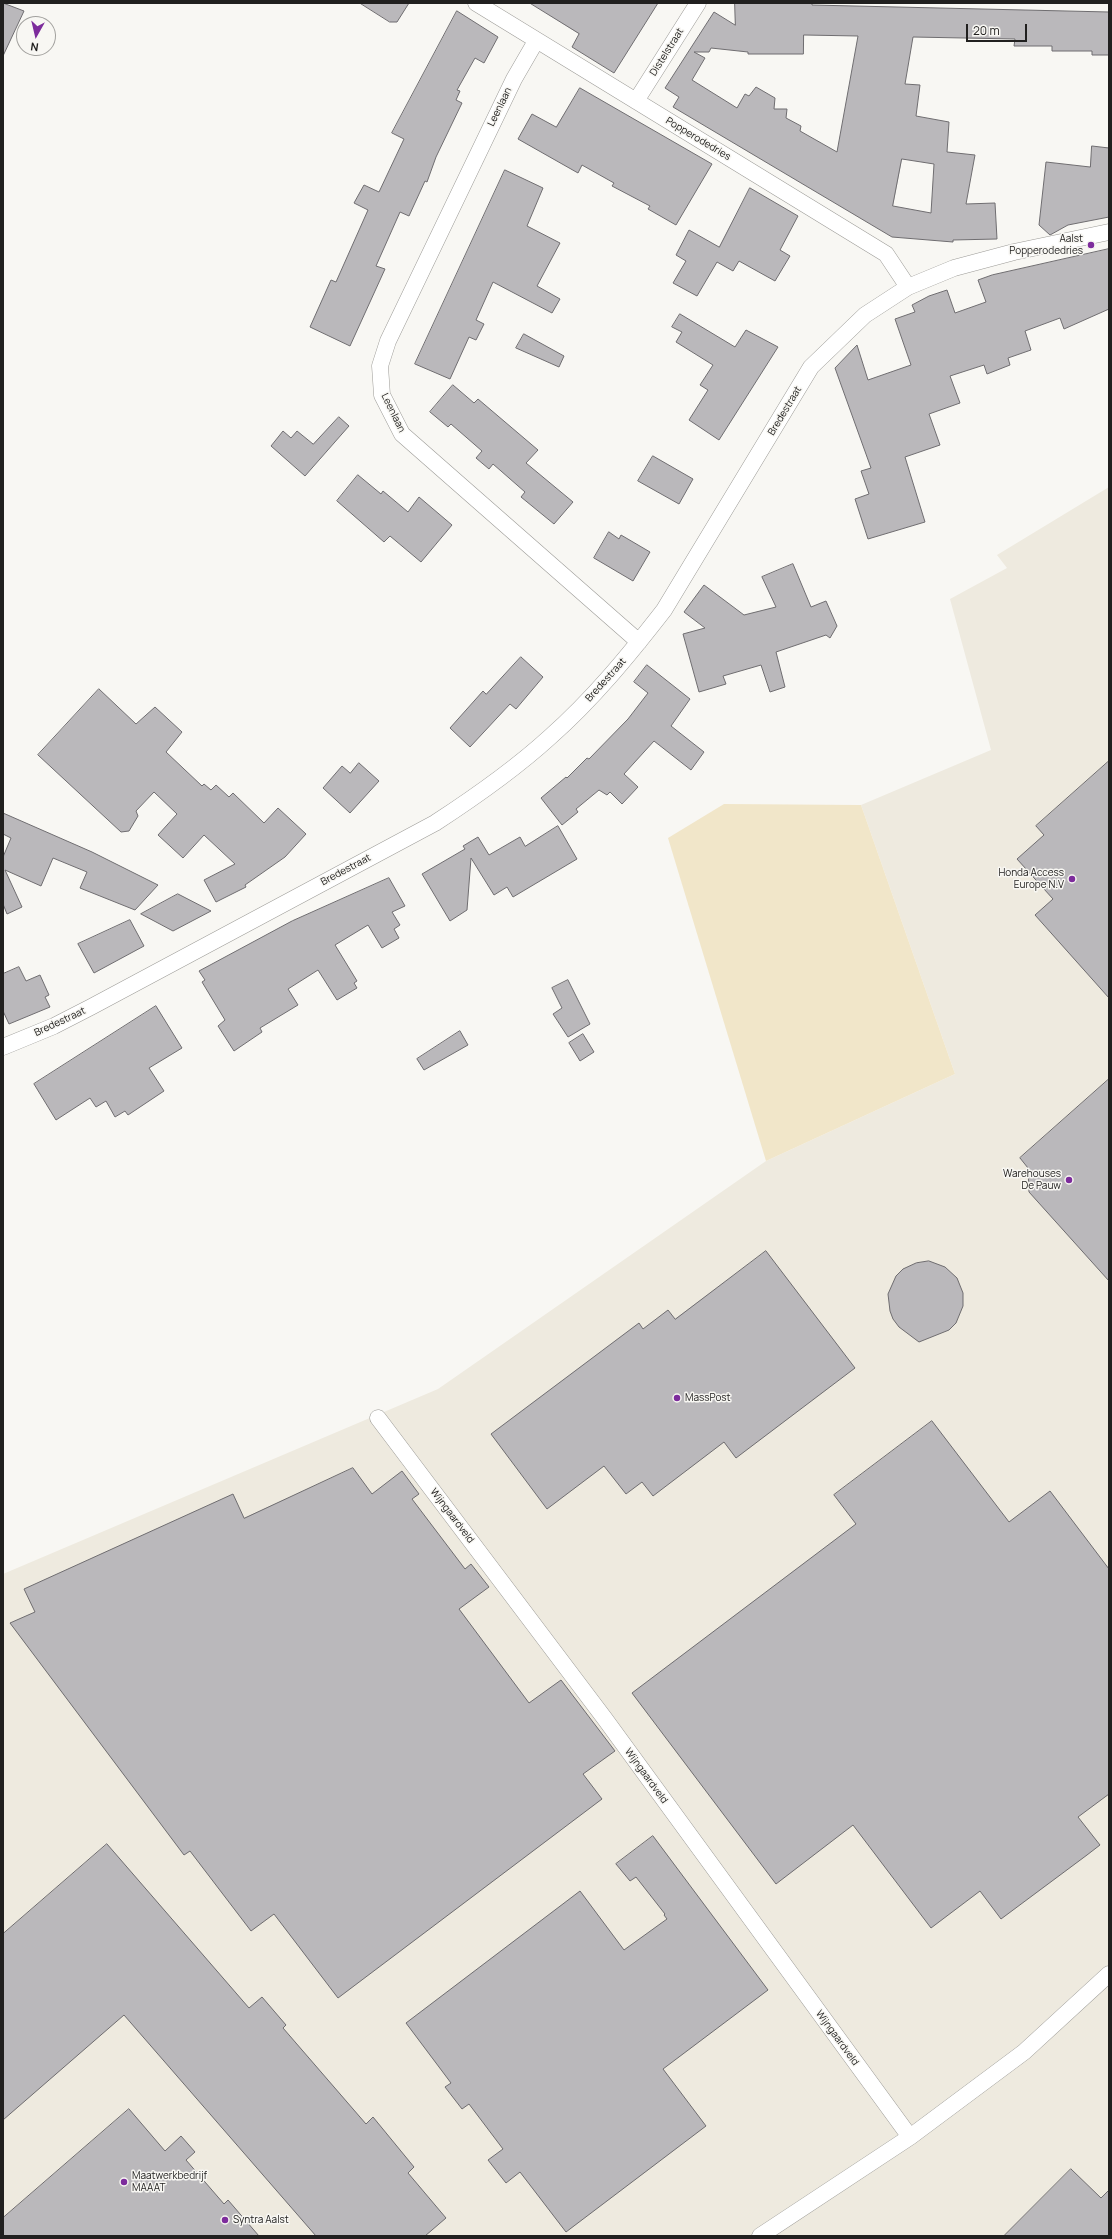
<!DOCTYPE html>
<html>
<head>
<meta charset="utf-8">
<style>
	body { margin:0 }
	#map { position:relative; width:1112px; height:2239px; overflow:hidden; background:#f8f7f3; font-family:Manrope,sans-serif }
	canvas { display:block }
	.frame { position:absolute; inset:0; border:4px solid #21201f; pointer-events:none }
	.north { position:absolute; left:16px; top:16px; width:40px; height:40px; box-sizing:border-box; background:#f8f7f3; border:1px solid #a2a19e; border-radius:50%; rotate:188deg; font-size:11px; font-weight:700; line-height:16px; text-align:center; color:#21201f }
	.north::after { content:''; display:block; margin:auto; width:14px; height:18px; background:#7d2c9c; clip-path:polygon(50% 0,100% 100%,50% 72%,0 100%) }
	.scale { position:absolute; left:966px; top:24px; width:61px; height:18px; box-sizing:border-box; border:2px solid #21201f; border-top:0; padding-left:5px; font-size:12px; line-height:14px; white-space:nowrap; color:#21201f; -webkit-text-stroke:3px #f8f7f3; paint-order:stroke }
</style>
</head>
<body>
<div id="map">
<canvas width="1112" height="2239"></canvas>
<div class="frame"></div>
<div class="north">N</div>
<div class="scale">20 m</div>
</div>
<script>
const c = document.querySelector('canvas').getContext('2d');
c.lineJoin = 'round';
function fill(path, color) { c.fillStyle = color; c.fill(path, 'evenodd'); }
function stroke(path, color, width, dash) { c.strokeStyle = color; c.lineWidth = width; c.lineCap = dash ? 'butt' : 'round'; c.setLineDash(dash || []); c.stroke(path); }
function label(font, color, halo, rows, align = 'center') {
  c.font = font + ' Manrope,sans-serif'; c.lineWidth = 3; c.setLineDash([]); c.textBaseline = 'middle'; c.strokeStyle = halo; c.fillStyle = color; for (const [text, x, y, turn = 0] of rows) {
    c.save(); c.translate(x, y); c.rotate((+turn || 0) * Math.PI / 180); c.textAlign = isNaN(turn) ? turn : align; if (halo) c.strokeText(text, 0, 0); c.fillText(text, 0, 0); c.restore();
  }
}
const built = new Path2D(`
	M 1109,487 L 1109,2236 L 3,2236 L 3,1574 L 438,1389 L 766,1161 L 955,1074 L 861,805 L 991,750 L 950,599 L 1007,568 L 997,555 Z`);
const green = new Path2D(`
	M 724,804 L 861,805 L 955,1074 L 766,1161 L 668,838 Z`);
const building = new Path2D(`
	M 3,3 L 24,11 L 3,56 Z
	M 360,3 L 409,3 L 397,22 L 390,22 Z
	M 530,3 L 658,3 L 614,73 L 572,47 L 579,34 Z
	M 735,3 L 812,3 L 812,5 L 1109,12 L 1109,55 L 1092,55 L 1092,51 L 1052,51 L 1052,46 L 1014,46 L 1015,39 L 913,37 L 905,84 L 920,85 L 916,116 L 949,122 L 947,152 L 975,155 L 966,204 L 995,203 L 997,239 L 953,240 L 953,242 L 892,237 L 673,107 L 679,97 L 665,88 L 714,12 L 735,25 ZM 804,35 L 858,36 L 837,152 L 800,131 L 801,126 L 786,118 L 787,109 L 774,109 L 775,98 L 756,87 L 749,96 L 745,94 L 737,108 L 692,80 L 705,58 L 694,52 L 709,52 L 711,48 L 748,52 L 748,54 L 803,54 ZM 902,159 L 934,164 L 931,213 L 893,206 Z
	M 457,11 L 498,37 L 484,63 L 475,58 L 457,90 L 460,91 L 456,100 L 462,103 L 436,157 L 427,182 L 425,181 L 409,216 L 400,212 L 376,266 L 385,269 L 350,346 L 310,327 L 331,280 L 336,282 L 368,210 L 354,203 L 364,185 L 379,192 L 404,139 L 392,133 Z
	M 580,88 L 712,164 L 676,225 L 648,209 L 650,206 L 612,186 L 614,183 L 582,165 L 578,173 L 518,139 L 532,114 L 556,127 Z
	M 1092,146 L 1109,148 L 1109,217 L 1068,225 L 1050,235 L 1039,225 L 1046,162 L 1090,167 Z
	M 505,170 L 543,188 L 527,226 L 560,243 L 537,286 L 560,299 L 552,313 L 493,282 L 476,320 L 484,324 L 476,340 L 469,337 L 450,379 L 415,364 Z
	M 750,188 L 798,216 L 780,250 L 790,256 L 775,281 L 739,261 L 733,271 L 717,262 L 697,296 L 673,283 L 686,261 L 676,255 L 689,230 L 719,247 Z
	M 1109,249 L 1109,309 L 1064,329 L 1060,318 L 1025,331 L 1031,350 L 1008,358 L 1010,365 L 987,374 L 984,365 L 950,376 L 960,403 L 929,414 L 940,445 L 905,457 L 925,522 L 868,539 L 855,499 L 869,494 L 861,471 L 871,468 L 835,368 L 857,345 L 868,380 L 911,365 L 895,319 L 915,312 L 912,305 L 929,296 L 947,290 L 955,313 L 986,302 L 978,280 L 992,275 Z
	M 680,314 L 735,347 L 746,330 L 778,347 L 719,440 L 689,420 L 708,390 L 700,385 L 713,365 L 676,342 L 682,332 L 672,327 Z
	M 524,334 L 564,356 L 559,367 L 516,348 Z
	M 453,385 L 474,403 L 478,399 L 538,450 L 526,463 L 573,502 L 554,524 L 521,497 L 525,492 L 493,464 L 489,469 L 476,458 L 482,451 L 451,424 L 448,427 L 430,412 Z
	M 339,417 L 349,426 L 305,476 L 271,446 L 283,431 L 291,438 L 297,431 L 313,444 Z
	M 653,456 L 693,479 L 679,504 L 638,481 Z
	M 358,475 L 381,494 L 383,491 L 408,512 L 419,497 L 452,525 L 421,562 L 390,536 L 384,542 L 337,501 Z
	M 609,532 L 619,539 L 621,535 L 650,552 L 633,581 L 594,558 Z
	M 793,564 L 811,607 L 826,601 L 837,626 L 830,638 L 826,635 L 776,652 L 785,687 L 770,692 L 761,665 L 723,676 L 726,684 L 699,692 L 683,634 L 705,628 L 684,612 L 704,585 L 744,615 L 776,607 L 762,577 Z
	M 521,657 L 543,677 L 516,709 L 510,704 L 470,747 L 450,728 L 483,691 L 486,694 Z
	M 647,665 L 690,699 L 671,726 L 704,752 L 691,770 L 654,741 L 624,774 L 638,787 L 622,804 L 610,792 L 607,795 L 599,790 L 576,809 L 578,812 L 562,825 L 541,798 L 566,777 L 567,778 L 587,758 L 589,759 L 628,719 L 648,693 L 634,682 Z
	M 99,689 L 136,724 L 155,707 L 182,732 L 166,752 L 202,786 L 204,784 L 211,790 L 216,785 L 229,797 L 233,793 L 264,823 L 278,808 L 306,834 L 285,857 L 245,885 L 246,887 L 216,902 L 204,880 L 235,864 L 204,835 L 183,858 L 158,835 L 177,814 L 154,792 L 136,811 L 138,816 L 129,831 L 121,832 L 38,755 Z
	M 1109,761 L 1109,998 L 1035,915 L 1053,899 L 1017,859 L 1044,835 L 1036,826 Z
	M 359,763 L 379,781 L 350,813 L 323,788 L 342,766 L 350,773 Z
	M 3,813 L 92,852 L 158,885 L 135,910 L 80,888 L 87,872 L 53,858 L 41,886 L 5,870 L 22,907 L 7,914 L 3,904 L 3,857 L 11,838 L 3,834 Z
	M 558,826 L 577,859 L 513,897 L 507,887 L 494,895 L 471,858 L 467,910 L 450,921 L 422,874 L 465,849 L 463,846 L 478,837 L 489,855 L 520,837 L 525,846 Z
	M 389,878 L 405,906 L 392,912 L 400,925 L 394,929 L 399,938 L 382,948 L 368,925 L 335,945 L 357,981 L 354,983 L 357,988 L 337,1000 L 318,970 L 288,989 L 298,1005 L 260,1028 L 262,1032 L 234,1051 L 218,1026 L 225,1020 L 202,982 L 205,980 L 199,971 L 292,921 Z
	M 178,894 L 211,911 L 173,931 L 141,914 Z
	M 130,920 L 144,946 L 94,973 L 78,944 Z
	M 19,967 L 26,981 L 40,975 L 49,995 L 45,997 L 50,1007 L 9,1024 L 3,1011 L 3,974 Z
	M 568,980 L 590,1024 L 568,1037 L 553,1014 L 562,1008 L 552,988 Z
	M 156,1006 L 182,1048 L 149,1068 L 164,1091 L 128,1115 L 125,1111 L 115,1117 L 106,1101 L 96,1107 L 90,1098 L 56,1120 L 34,1084 Z
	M 460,1031 L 468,1045 L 424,1070 L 417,1059 Z
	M 583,1034 L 594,1052 L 580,1061 L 569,1043 Z
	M 1109,1079 L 1109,1281 L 1029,1192 L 1028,1168 L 1020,1158 Z
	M 766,1251 L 855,1368 L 736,1458 L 724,1442 L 653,1496 L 642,1482 L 626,1494 L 604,1466 L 547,1509 L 491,1434 L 639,1323 L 643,1329 L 668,1310 L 675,1319 Z
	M 929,1261 L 945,1267 L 957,1278 L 963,1293 L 963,1306 L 956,1323 L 949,1330 L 919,1342 L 899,1327 L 893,1319 L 890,1311 L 888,1294 L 896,1276 L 903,1269 L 916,1263 Z
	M 932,1421 L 1009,1522 L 1050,1491 L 1109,1569 L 1109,1794 L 1078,1817 L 1100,1845 L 1087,1855 L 1001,1919 L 980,1891 L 931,1928 L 853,1825 L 776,1884 L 632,1693 L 856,1524 L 834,1495 Z
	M 353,1468 L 372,1494 L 402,1471 L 419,1494 L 412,1499 L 465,1569 L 471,1564 L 489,1587 L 459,1609 L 529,1703 L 561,1680 L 615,1751 L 583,1774 L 602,1799 L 338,1998 L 274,1914 L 251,1931 L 190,1851 L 184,1855 L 10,1623 L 35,1612 L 24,1589 L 233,1494 L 244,1518 Z
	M 653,1836 L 768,1990 L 663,2069 L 706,2126 L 566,2232 L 520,2172 L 506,2183 L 488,2160 L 503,2149 L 469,2104 L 462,2109 L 445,2087 L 451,2083 L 406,2023 L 580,1891 L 624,1950 L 667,1919 L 664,1915 L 665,1914 L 636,1877 L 630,1881 L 616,1864 Z
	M 107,1844 L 249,2008 L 262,1997 L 286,2025 L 283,2028 L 366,2124 L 373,2117 L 414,2167 L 408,2173 L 446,2218 L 425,2236 L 316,2236 L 124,2015 L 3,2120 L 3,1934 Z
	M 129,2109 L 165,2151 L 181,2136 L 195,2152 L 186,2160 L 224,2204 L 228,2200 L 259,2236 L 3,2236 L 3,2218 Z
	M 1071,2169 L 1101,2198 L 1109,2190 L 1109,2236 L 1004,2236 Z`);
const minor = new Path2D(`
	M 476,3 L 886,254 L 908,287
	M 536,41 L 514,79 L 388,341 L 380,366 L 382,395 L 402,434 L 639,642
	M 636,101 L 698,3
	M 3,1047 L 54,1026 L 91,1007 L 435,823 C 475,797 515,769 550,737 C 593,699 629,655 664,610 L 811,367 L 865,315 L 908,287 L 954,268 L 1014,252 L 1109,232
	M 378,1418 L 605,1719 L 910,2137
	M 760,2236 L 910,2137 L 1024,2052 L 1109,1974`);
const markers = [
	[1091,245,4,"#7d2c9c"],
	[1072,879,4,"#7d2c9c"],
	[1069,1180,4,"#7d2c9c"],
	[677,1398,4,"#7d2c9c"],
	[124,2182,4,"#7d2c9c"],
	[225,2220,4,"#7d2c9c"]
];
const streetNames = [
	["Distelstraat",667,52,-58],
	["Leenlaan",500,107,-64],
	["Popperodedries",698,139,31],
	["Bredestraat",785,411,-59],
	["Leenlaan",393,413,64],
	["Bredestraat",606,680,-48],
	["Bredestraat",346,870,-28],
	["Bredestraat",60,1022,-25],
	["Wijngaardveld",452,1516,53],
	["Wijngaardveld",646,1776,54],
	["Wijngaardveld",837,2038,54]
];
const poiNames = [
	["Aalst",1083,239],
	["Popperodedries",1083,251],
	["Honda Access",1064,873],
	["Europe N.V",1064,885],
	["Warehouses",1061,1174],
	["De Pauw",1061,1186],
	["MassPost",685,1398,"left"],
	["Maatwerkbedrijf",132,2176,"left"],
	["MAAAT",132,2188,"left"],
	["Syntra Aalst",233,2220,"left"]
];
fill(built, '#eeeadf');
fill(green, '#f1e6c9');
fill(building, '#bab8bb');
stroke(building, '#6f6d70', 1);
stroke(minor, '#9c9b97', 17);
stroke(minor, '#fff', 16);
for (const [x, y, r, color] of markers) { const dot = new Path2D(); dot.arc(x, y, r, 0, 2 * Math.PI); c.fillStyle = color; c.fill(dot); stroke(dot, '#f8f7f3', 1.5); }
label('10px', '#21201f', '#f8f7f3', streetNames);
label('10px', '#21201f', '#f8f7f3', poiNames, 'right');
</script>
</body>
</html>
